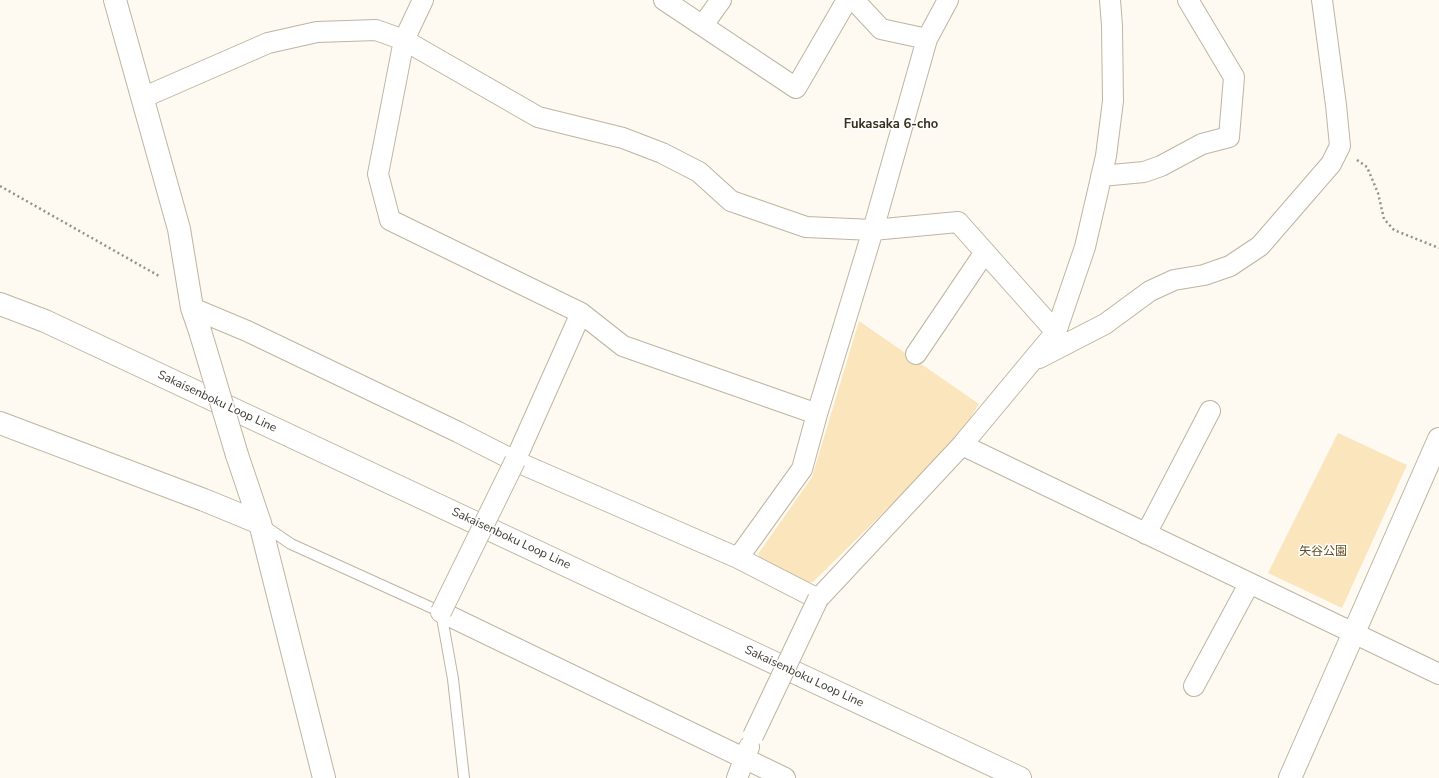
<!DOCTYPE html>
<html>
<head>
<meta charset="utf-8">
<style>
	body { margin:0 }
	canvas { display:block; background:#fefaf2 }
</style>
</head>
<body>
<canvas width="1439" height="778"></canvas>
<script>
const c = document.querySelector('canvas').getContext('2d');
c.lineJoin = 'round';
function fill(path, color) { c.fillStyle = color; c.fill(path, 'evenodd'); }
function stroke(path, color, width, dash) { c.strokeStyle = color; c.lineWidth = width; c.lineCap = dash ? 'butt' : 'round'; c.setLineDash(dash || []); c.stroke(path); }
function label(font, color, halo, rows, align = 'center') {
  c.font = font + ' "Nunito Sans","Noto Sans JP",sans-serif'; c.lineWidth = 3; c.setLineDash([]); c.textBaseline = 'middle'; c.strokeStyle = halo; c.fillStyle = color; for (const [text, x, y, turn = 0] of rows) {
    c.save(); c.translate(x, y); c.rotate((+turn || 0) * Math.PI / 180); c.textAlign = isNaN(turn) ? turn : align; if (halo) c.strokeText(text, 0, 0); c.fillText(text, 0, 0); c.restore();
  }
}
const green = new Path2D(`
	M 859,321 L 979,404 L 956,441 L 813,582 L 803,583 L 762,563 L 758,554 L 812,477 Z
	M 1338,433 L 1407,465 L 1342,608 L 1268,573 Z`);
const path = new Path2D(`
	M 1357,160 L 1367,167 L 1378,193 L 1384,219 L 1394,230 L 1439,248
	M 0,186 L 159,276`);
const lane = new Path2D(`
	M 263,525 L 291,544 L 441,612 L 453,679 L 464,778`);
const street = new Path2D(`
	M 423,0 L 404,40 L 378,174 L 390,220 L 581,313 L 623,346 L 817,414
	M 664,0 L 796,88 L 847,0
	M 703,25 L 721,0
	M 927,39 L 948,0
	M 142,98 L 268,43 L 317,32 L 376,30 L 404,40 L 538,117 L 623,138 L 662,153 L 699,172 L 731,201 L 806,227 L 873,230 L 958,222 L 1056,332 L 962,445 L 818,599 L 738,558 L 515,461 L 458,432 L 247,331 L 192,308
	M 1101,176 L 1144,172 L 1161,166 L 1202,144 L 1229,137 L 1234,77 L 1188,0
	M 1056,332 L 1085,247 L 1106,156 L 1113,101 L 1112,26 L 1110,0
	M 916,354 L 985,252
	M 1039,358 L 1105,324 L 1150,291 L 1174,280 L 1204,275 L 1230,266 L 1260,246 L 1331,164 L 1340,146 L 1336,105 L 1322,0
	M 962,445 L 1439,674
	M 515,461 L 581,313
	M 1146,534 L 1210,411
	M 738,558 L 802,469 L 817,414 L 873,230 L 927,39 L 881,29 L 854,0
	M 441,612 L 785,778
	M 1194,686 L 1249,584
	M 737,778 L 749,747`);
const secondary = new Path2D(`
	M 115,0 L 179,229 L 192,308 L 200,331
	M 0,304 L 45,321 L 1020,778
	M 0,423 L 204,500 L 260,523
	M 237,455 L 260,523 L 324,778
	M 1290,778 L 1439,439`);
const streetBridge = new Path2D(`
	M 441,612 L 515,461
	M 753,736 L 818,599`);
const secondaryBridge = new Path2D(`
	M 200,331 L 237,455`);
const streetNames = [
	["Sakaisenboku Loop Line",217,402,25],
	["Sakaisenboku Loop Line",511,539,25],
	["Sakaisenboku Loop Line",804,677,25]
];
const parkNames = [
	["矢谷公園",1323,552]
];
const neighbourhoodNames = [
	["Fukasaka 6-cho",891,125]
];
fill(green, '#fbe5bc');
stroke(lane, '#beb4a1', 12);
stroke(street, '#beb4a1', 22);
stroke(secondary, '#beb4a1', 24);
stroke(path, '#959189', 2.5, [2, 3]);
stroke(lane, '#fff', 10);
stroke(street, '#fff', 20);
stroke(secondary, '#fff', 22);
stroke(streetBridge, '#beb4a1', 22, []);
stroke(secondaryBridge, '#beb4a1', 24, []);
stroke(streetBridge, '#fff', 20);
stroke(secondaryBridge, '#fff', 22);
label('12px', '#3a362e', '#fff', streetNames);
label('12px', '#604b1c', '#fff', parkNames);
label('bold 13px', '#372f1f', '#fff', neighbourhoodNames);
</script>
</body>
</html>
